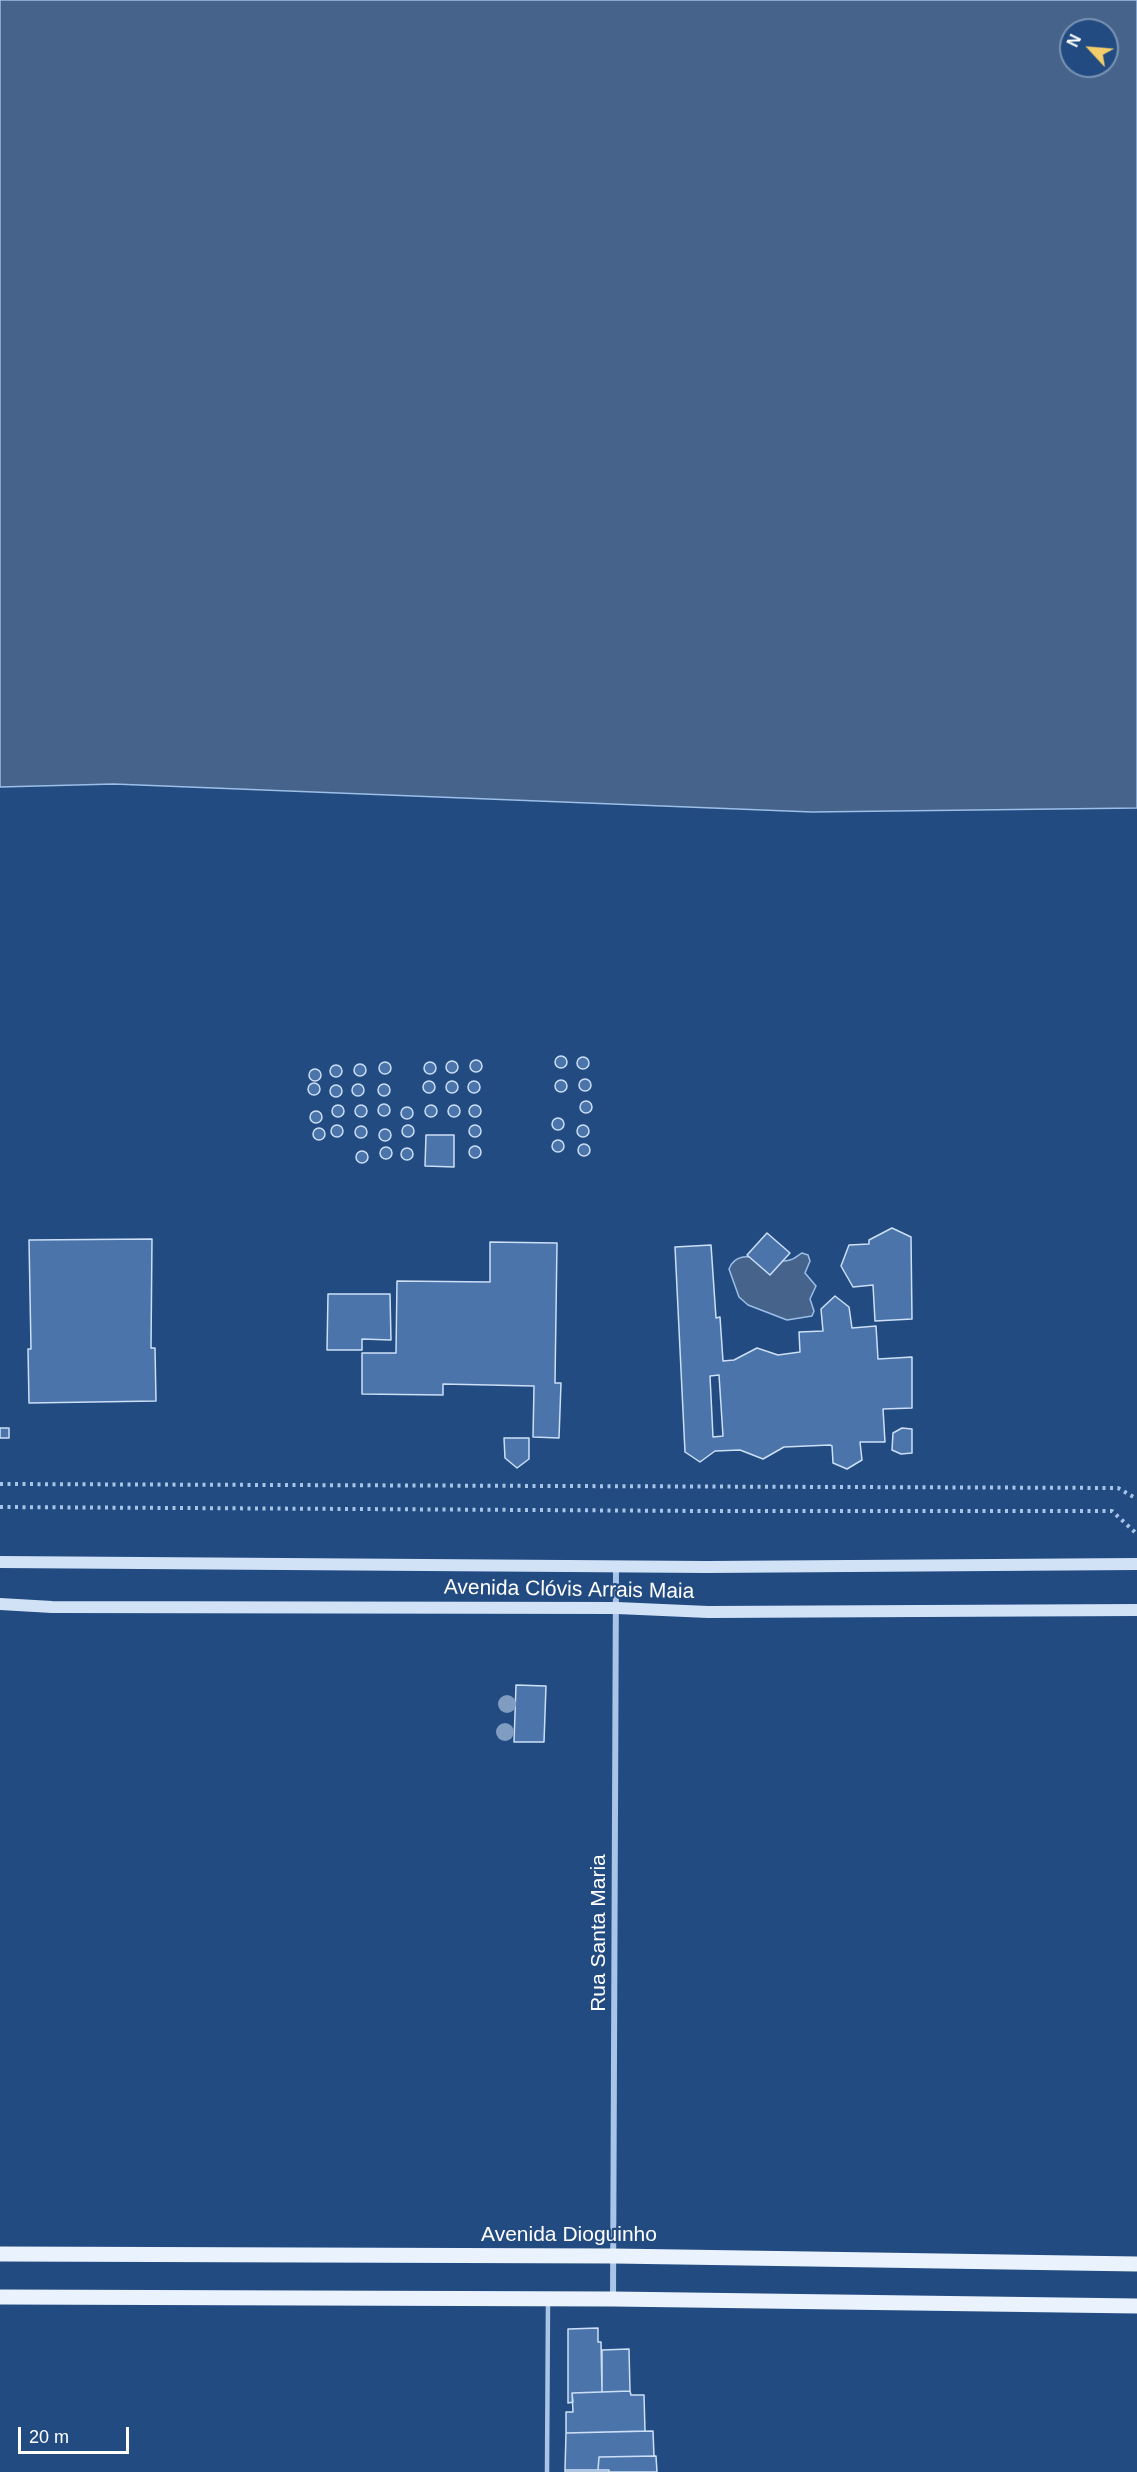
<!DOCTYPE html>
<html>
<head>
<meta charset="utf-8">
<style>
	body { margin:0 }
	#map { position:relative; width:1137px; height:2472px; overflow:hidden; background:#224b81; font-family:Arial,sans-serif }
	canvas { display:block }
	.north { position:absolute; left:1059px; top:18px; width:60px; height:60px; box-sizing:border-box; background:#224b81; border:2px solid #7a93b3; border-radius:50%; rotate:296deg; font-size:16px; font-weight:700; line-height:24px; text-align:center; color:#fff }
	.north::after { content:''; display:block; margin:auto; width:21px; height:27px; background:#f3cd6a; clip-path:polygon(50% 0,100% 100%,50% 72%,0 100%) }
	.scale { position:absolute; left:18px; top:2427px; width:111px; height:27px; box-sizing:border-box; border:3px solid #fff; border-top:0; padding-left:8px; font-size:18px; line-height:21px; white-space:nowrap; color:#fff; -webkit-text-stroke:4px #224b81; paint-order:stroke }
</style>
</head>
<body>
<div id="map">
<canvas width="1137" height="2472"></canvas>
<div class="north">N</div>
<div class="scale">20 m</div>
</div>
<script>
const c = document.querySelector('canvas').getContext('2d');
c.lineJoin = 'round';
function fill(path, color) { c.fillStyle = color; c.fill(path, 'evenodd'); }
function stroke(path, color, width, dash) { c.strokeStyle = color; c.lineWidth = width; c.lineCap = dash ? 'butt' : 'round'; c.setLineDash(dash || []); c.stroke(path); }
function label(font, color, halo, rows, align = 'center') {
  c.font = font + ' Arial,sans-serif'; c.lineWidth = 4.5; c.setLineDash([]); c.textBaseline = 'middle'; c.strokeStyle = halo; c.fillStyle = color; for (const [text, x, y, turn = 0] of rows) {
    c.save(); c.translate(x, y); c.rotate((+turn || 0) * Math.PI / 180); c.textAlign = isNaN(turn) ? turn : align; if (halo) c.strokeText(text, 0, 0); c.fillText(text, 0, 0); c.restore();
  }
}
const water = new Path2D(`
	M 0,0 L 1137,0 L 1137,808 L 812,812 L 114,784 L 0,787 ZM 1071,30 L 1107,30 L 1107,66 L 1071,66 Z
	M 802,1253 L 808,1255 L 810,1261 L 805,1273 L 816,1286 L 810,1299 L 814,1311 L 812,1316 L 787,1320 L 748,1305 L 739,1297 L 729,1269 C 739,1244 768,1266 790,1260 C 795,1259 798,1255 802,1253 Z`);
const building = new Path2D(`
	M555 1062a6 6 0 1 1 12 0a6 6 0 1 1-12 0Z
	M577 1063a6 6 0 1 1 12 0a6 6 0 1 1-12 0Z
	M470 1066a6 6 0 1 1 12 0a6 6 0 1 1-12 0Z
	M446 1067a6 6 0 1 1 12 0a6 6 0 1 1-12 0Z
	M379 1068a6 6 0 1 1 12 0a6 6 0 1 1-12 0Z
	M424 1068a6 6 0 1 1 12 0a6 6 0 1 1-12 0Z
	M354 1070a6 6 0 1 1 12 0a6 6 0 1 1-12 0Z
	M330 1071a6 6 0 1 1 12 0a6 6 0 1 1-12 0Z
	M309 1075a6 6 0 1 1 12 0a6 6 0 1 1-12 0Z
	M579 1085a6 6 0 1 1 12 0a6 6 0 1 1-12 0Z
	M555 1086a6 6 0 1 1 12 0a6 6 0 1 1-12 0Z
	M446 1087a6 6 0 1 1 12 0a6 6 0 1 1-12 0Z
	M423 1087a6 6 0 1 1 12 0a6 6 0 1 1-12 0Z
	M468 1087a6 6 0 1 1 12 0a6 6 0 1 1-12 0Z
	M308 1089a6 6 0 1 1 12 0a6 6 0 1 1-12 0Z
	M378 1090a6 6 0 1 1 12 0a6 6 0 1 1-12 0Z
	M352 1090a6 6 0 1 1 12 0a6 6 0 1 1-12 0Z
	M330 1091a6 6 0 1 1 12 0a6 6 0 1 1-12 0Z
	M580 1107a6 6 0 1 1 12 0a6 6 0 1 1-12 0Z
	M378 1110a6 6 0 1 1 12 0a6 6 0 1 1-12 0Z
	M469 1111a6 6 0 1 1 12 0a6 6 0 1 1-12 0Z
	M448 1111a6 6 0 1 1 12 0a6 6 0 1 1-12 0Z
	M355 1111a6 6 0 1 1 12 0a6 6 0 1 1-12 0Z
	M425 1111a6 6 0 1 1 12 0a6 6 0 1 1-12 0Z
	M332 1111a6 6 0 1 1 12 0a6 6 0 1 1-12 0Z
	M401 1113a6 6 0 1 1 12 0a6 6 0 1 1-12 0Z
	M310 1117a6 6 0 1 1 12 0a6 6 0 1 1-12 0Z
	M552 1124a6 6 0 1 1 12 0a6 6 0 1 1-12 0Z
	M331 1131a6 6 0 1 1 12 0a6 6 0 1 1-12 0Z
	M469 1131a6 6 0 1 1 12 0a6 6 0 1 1-12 0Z
	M577 1131a6 6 0 1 1 12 0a6 6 0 1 1-12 0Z
	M402 1131a6 6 0 1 1 12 0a6 6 0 1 1-12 0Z
	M355 1132a6 6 0 1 1 12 0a6 6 0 1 1-12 0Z
	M313 1134a6 6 0 1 1 12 0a6 6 0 1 1-12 0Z
	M379 1135a6 6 0 1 1 12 0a6 6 0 1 1-12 0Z
	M 426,1135 L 454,1135 L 454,1167 L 425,1166 Z
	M552 1146a6 6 0 1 1 12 0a6 6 0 1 1-12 0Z
	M578 1150a6 6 0 1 1 12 0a6 6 0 1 1-12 0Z
	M469 1152a6 6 0 1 1 12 0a6 6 0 1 1-12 0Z
	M380 1153a6 6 0 1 1 12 0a6 6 0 1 1-12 0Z
	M401 1154a6 6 0 1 1 12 0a6 6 0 1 1-12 0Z
	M356 1157a6 6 0 1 1 12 0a6 6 0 1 1-12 0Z
	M 892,1228 L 911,1237 L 912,1319 L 875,1321 L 873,1285 L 853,1287 L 841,1266 L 849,1245 L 869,1244 L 869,1240 Z
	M 767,1233 L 790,1253 L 770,1275 L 747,1255 Z
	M 152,1239 L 151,1348 L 155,1348 L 156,1401 L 29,1403 L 28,1349 L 31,1349 L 29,1240 Z
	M 490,1242 L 557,1243 L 555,1383 L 561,1383 L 559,1438 L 533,1437 L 534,1386 L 443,1384 L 443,1395 L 362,1394 L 362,1353 L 396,1353 L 397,1281 L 490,1282 Z
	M 711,1245 L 716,1318 L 720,1317 L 723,1361 L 734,1360 L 757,1348 L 778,1355 L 800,1352 L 799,1332 L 823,1331 L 821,1309 L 835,1296 L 849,1307 L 852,1328 L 876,1326 L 878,1359 L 912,1357 L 912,1408 L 883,1409 L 885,1442 L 860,1442 L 862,1460 L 847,1469 L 833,1463 L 832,1446 L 830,1445 L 784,1447 L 763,1459 L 740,1450 L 715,1451 L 700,1462 L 685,1452 L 675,1247 ZM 719,1375 L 723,1436 L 713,1437 L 710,1376 Z
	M 328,1294 L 390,1294 L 391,1340 L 362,1339 L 362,1350 L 327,1350 Z
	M 0,1428 L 9,1428 L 9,1438 L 0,1438 Z
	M 902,1428 L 912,1429 L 912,1453 L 901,1454 L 892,1450 L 893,1433 Z
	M 504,1438 L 529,1438 L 529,1459 L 517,1468 L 505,1458 Z
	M 516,1685 L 546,1686 L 544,1742 L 514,1742 Z
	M 598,2328 L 598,2342 L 601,2342 L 602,2392 L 572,2393 L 573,2402 L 568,2403 L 568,2329 Z
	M 629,2349 L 630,2391 L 602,2392 L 602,2350 Z
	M 630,2391 L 631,2395 L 644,2395 L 645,2431 L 566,2433 L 566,2412 L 573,2412 L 572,2393 Z
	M 653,2431 L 654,2456 L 599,2457 L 598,2470 L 565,2470 L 566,2433 Z
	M 656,2456 L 657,2472 L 609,2472 L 609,2470 L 598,2470 L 599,2457 Z
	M 565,2470 L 609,2470 L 609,2472 L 565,2472 Z`);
const path = new Path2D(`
	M 0,1484 L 1118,1488 L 1137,1499
	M 0,1507 L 706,1511 L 1112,1511 L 1137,1534`);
const lane = new Path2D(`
	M 547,2472 L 548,2301`);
const street = new Path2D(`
	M 613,2298 L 616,1567`);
const secondary = new Path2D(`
	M 0,1562 L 707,1567 L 1137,1564
	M 0,1604 L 52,1607 L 617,1608 L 708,1612 L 1137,1610`);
const primary = new Path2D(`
	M 0,2254 L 614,2256 L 1137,2264
	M 0,2297 L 613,2299 L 1137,2306`);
const trees = [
	[507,1704],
	[505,1732]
];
const streetNames = [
	["Avenida Clóvis Arrais Maia",569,1590,1],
	["Rua Santa Maria",599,1933,-90],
	["Avenida Dioguinho",569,2235]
];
fill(water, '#46648b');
stroke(water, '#9cbfe8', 1.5);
fill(building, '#4b74aa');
stroke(building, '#ccdff6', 1.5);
stroke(path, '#a8c4e7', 4, [3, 4.5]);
stroke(lane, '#a8c4e7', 4.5);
stroke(street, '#a8c4e7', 6);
stroke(secondary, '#d2e2f6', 12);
stroke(primary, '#eaf2fd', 15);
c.fillStyle = '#809cc1';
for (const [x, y] of trees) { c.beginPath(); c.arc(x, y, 9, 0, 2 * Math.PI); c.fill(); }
label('21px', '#fff', '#224b81', streetNames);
</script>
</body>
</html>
